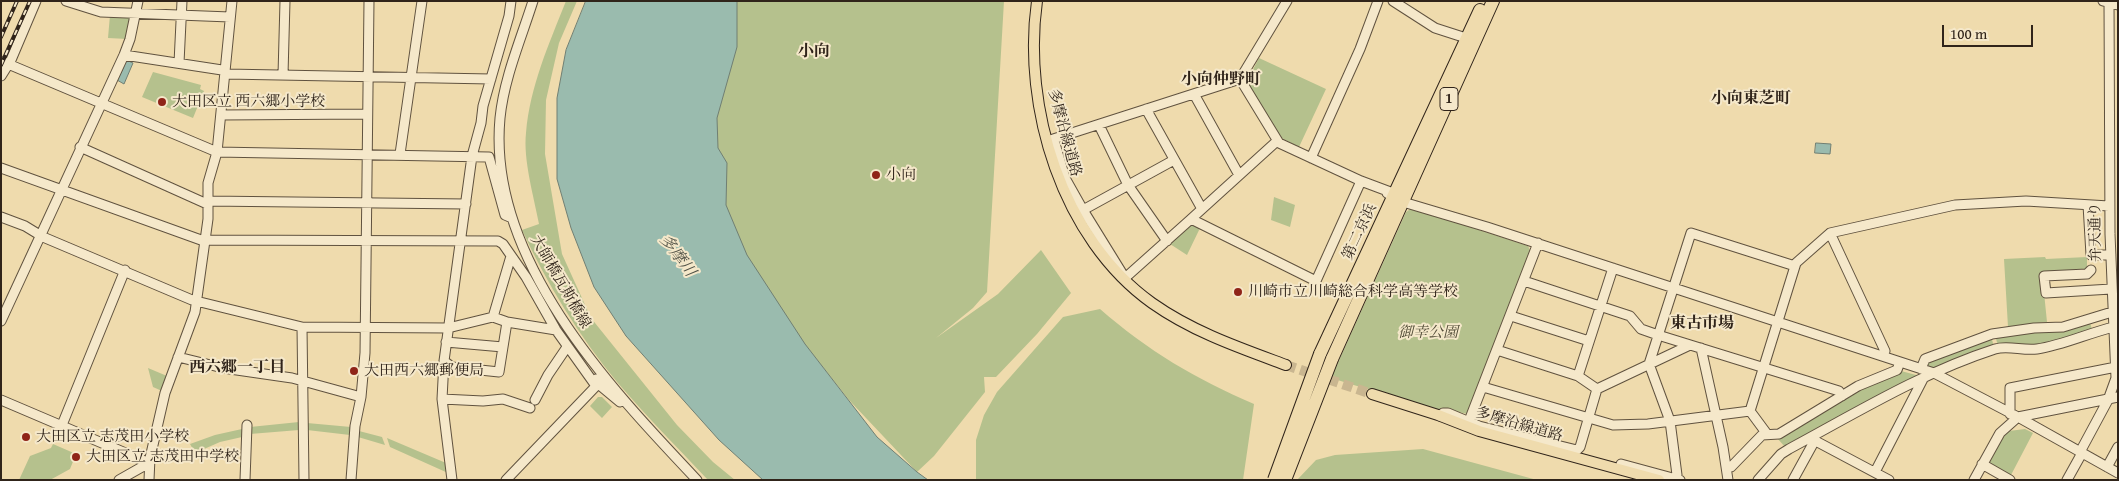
<!DOCTYPE html>
<html>
<head>
<meta charset="utf-8">
<style>
	body { margin:0 }
	#map { position:relative; width:2119px; height:481px; overflow:hidden; background:#efdbad; font-family:"Gentium Book Plus",serif }
	canvas { display:block }
	.frame { position:absolute; inset:0; border:2px solid #30241a; pointer-events:none }
	.scale { position:absolute; left:1942px; top:25px; width:91px; height:22px; box-sizing:border-box; border:2px solid #30241a; border-top:0; padding-left:6px; font-size:15px; line-height:18px; white-space:nowrap; color:#30241a; -webkit-text-stroke:4px #f5e8ca; paint-order:stroke }
</style>
</head>
<body>
<div id="map">
<canvas width="2119" height="481"></canvas>
<div class="frame"></div>
<div class="scale">100 m</div>
</div>
<script>
const c = document.querySelector('canvas').getContext('2d');
c.lineJoin = 'round';
function fill(path, color) { c.fillStyle = color; c.fill(path, 'evenodd'); }
function stroke(path, color, width, dash) { c.strokeStyle = color; c.lineWidth = width; c.lineCap = dash ? 'butt' : 'round'; c.setLineDash(dash || []); c.stroke(path); }
function label(font, color, halo, rows, align = 'center') {
  c.font = font + ' "Gentium Book Plus","Noto Serif JP",serif'; c.lineWidth = 4; c.setLineDash([]); c.textBaseline = 'middle'; c.strokeStyle = halo; c.fillStyle = color; for (const [text, x, y, turn = 0] of rows) {
    c.save(); c.translate(x, y); c.rotate((+turn || 0) * Math.PI / 180); c.textAlign = isNaN(turn) ? turn : align; if (halo) c.strokeText(text, 0, 0); c.fillText(text, 0, 0); c.restore();
  }
}
const green = new Path2D(`
	M 566,1 L 577,1 L 559,43 L 546,100 L 545,154 L 562,254 L 591,318 L 677,425 L 713,462 L 735,480 L 708,480 C 677,447 646,416 617,382 C 579,336 547,284 522,230 L 539,224 C 534,197 523,160 526,133 C 530,86 549,44 566,1 Z
	M 706,1 L 1004,1 L 987,292 L 973,308 L 936,338 L 998,294 L 1041,250 L 1071,293 L 1037,334 L 996,377 L 984,377 L 985,392 L 934,456 L 917,472 L 849,400 L 738,261 L 679,43 Z
	M 110,15 L 132,16 L 127,39 L 108,38 Z
	M 1259,58 L 1326,89 L 1299,147 L 1281,138 L 1247,81 Z
	M 153,72 L 201,85 L 200,89 L 204,91 L 193,118 L 142,97 Z
	M 1274,197 L 1295,205 L 1290,227 L 1271,220 Z
	M 1412,208 L 1528,246 L 1532,254 L 1467,414 L 1447,409 L 1432,409 L 1331,378 L 1406,212 Z
	M 1194,223 L 1201,226 L 1187,255 L 1170,244 Z
	M 2045,257 L 2046,259 L 2087,257 L 2087,269 L 2086,270 L 2042,273 L 2047,322 L 2008,327 L 2004,259 Z
	M 1100,309 C 1148,351 1196,379 1254,404 L 1243,480 L 976,480 L 976,440 L 984,415 L 997,392 L 1063,317 Z
	M 2090,323 L 2093,332 L 2035,347 L 1998,346 L 1995,335 Z
	M 1991,336 L 1994,347 L 1938,370 L 1926,367 L 1927,360 Z
	M 148,368 L 167,376 L 162,391 L 153,387 Z
	M 1901,371 L 1920,376 L 1786,448 L 1777,438 L 1846,397 Z
	M 598,397 L 602,397 L 612,407 L 602,418 L 590,406 Z
	M 299,422 L 299,430 L 250,434 L 250,427 Z
	M 307,423 L 351,427 L 350,435 L 307,430 Z
	M 242,429 L 242,437 L 220,442 L 195,453 L 190,444 L 215,435 Z
	M 2025,429 L 2033,433 L 2011,475 L 1988,463 L 2003,437 L 2009,431 Z
	M 359,431 L 382,437 L 385,445 L 358,437 Z
	M 387,438 L 446,463 L 448,473 L 390,447 Z
	M 53,444 L 76,454 L 70,469 L 50,480 L 19,480 L 30,456 L 51,448 Z
	M 1423,449 L 1537,480 L 1297,480 L 1316,460 L 1335,455 Z`);
const water = new Path2D(`
	M 586,1 L 737,1 L 737,47 L 717,118 L 718,148 L 727,163 L 726,205 L 747,255 L 805,344 L 877,437 L 917,472 L 928,480 L 763,480 L 719,440 L 626,336 L 594,287 L 571,228 L 557,179 L 557,98 L 566,50 Z
	M 126,60 L 133,63 L 124,84 L 117,80 Z
	M 1816,143 L 1831,144 L 1830,154 L 1815,153 Z`);
const majorTunnel = new Path2D(`
	M 1286,365 L 1372,394`);
const minor = new Path2D(`
	M 66,1 L 101,12 L 230,17
	M 533,1 C 521,39 504,78 500,118 C 487,258 608,386 697,480
	M 1393,1 L 1435,28 L 1466,38
	M 2103,1 L 2118,5
	M 124,55 L 222,70 L 226,74 L 491,79
	M 1,61 L 217,152 L 489,157 L 505,215 L 512,218
	M 179,63 L 182,1
	M 283,75 L 285,1
	M 1,76 L 11,60 L 36,1
	M 1240,79 L 1287,1
	M 1194,94 L 1239,175
	M 1146,109 L 1202,209
	M 221,115 L 367,114
	M 1099,125 L 1128,185 L 1167,241
	M 1054,140 L 1065,178 L 1083,210
	M 1047,141 L 1240,79 L 1279,143 L 1361,181 L 1393,193
	M 1277,141 L 1191,219 L 1316,281 L 1361,181
	M 80,147 L 207,204
	M 400,154 L 422,1
	M 1311,158 L 1360,49 L 1378,1
	M 1174,160 L 1083,210 L 1125,278 L 1191,219
	M 1,168 L 201,240 L 498,241 L 503,244 L 526,277 L 556,330 L 596,386
	M 1387,193 L 1394,198 L 1403,202 L 1487,227 L 1934,373 L 2018,417 L 2118,473
	M 208,201 L 466,204
	M 2088,205 L 2091,255 L 2111,255
	M 1,217 L 25,226 L 43,237 L 192,300 L 302,327 L 448,328 L 493,317 L 507,322 L 556,330
	M 1830,233 L 1885,351 L 1883,356
	M 2091,270 L 2087,274 L 2044,276 L 2046,293 L 2111,289
	M 1524,281 L 1630,316 L 1641,329 L 1658,335 L 1839,391 L 1842,396
	M 1511,316 L 1589,341
	M 493,317 L 511,256
	M 1,321 L 124,55 L 130,39 L 138,1
	M 302,327 L 304,480
	M 446,342 L 503,347
	M 1701,348 L 1723,447 L 1728,480
	M 1497,350 L 1578,376 L 1597,389
	M 178,357 L 223,368 L 292,378 L 361,397
	M 444,361 L 452,367 L 499,372 L 507,322
	M 1921,369 L 1925,359 L 1992,334 L 2034,328 L 2063,327 L 2112,312
	M 1578,376 L 1613,268
	M 596,379 L 602,387 L 620,402
	M 1483,387 L 1613,425 L 1648,424 L 1750,411
	M 442,399 L 483,401 L 503,399 L 530,408
	M 1,400 L 149,463
	M 535,400 L 548,375 L 567,347
	M 2010,414 L 2010,388 L 2116,367
	M 1440,416 L 1443,413 L 1448,413 L 1479,426 L 1577,450 L 1580,447 L 1597,389 L 1690,345
	M 1469,421 L 1538,243
	M 62,425 L 125,270
	M 1767,434 L 1750,411 L 1796,263 L 1830,233 L 1955,205 L 2026,201 L 2109,206
	M 1810,438 L 1889,480
	M 2080,452 L 2108,400 L 2116,378 L 2110,234 L 2109,1
	M 1621,464 L 1680,480
	M 1982,464 L 2010,480
	M 2107,467 L 2118,447
	M 1727,468 L 1731,467 L 1762,435 L 1779,434 L 1858,386 L 1897,370 L 1900,362
	M 1875,472 L 1923,379
	M 1676,479 L 1677,475 L 1670,421 L 1649,364 L 1691,233 L 1795,266
	M 119,480 L 149,463
	M 149,480 L 150,458 L 165,393 L 195,312 L 208,219 L 208,183 L 217,152 L 232,1
	M 245,480 L 247,425
	M 351,480 L 355,426 L 361,397 L 365,353 L 369,1
	M 452,480 L 442,399 L 444,361 L 472,156 L 481,123 L 483,106 L 509,16 L 511,1
	M 506,480 L 599,383
	M 1758,480 L 1781,454 L 1789,449 C 1856,413 1921,373 1995,349 C 2008,345 2023,351 2037,349 C 2064,345 2088,333 2114,327
	M 1793,480 L 1815,440
	M 1974,480 L 2000,433 L 2018,417 L 2118,397
	M 2067,480 L 2082,453`);
const major = new Path2D(`
	M 1037,1 C 1022,107 1062,239 1152,303 C 1193,332 1240,348 1286,365
	M 1372,394 L 1438,415 L 1479,431 L 1659,480`);
const highway = new Path2D(`
	M 1320,354 L 1480,10
	M 1332,359 L 1493,1`);
const rail = new Path2D(`
	M 1,37 L 17,1
	M 1,65 L 30,1`);
const highwayBridge = new Path2D(`
	M 1274,480 L 1320,354
	M 1285,480 L 1332,359`);
const markers = [
	[162,102,5,"#8f2418"],
	[876,175,5,"#8f2418"],
	[1238,292,5,"#8f2418"],
	[354,371,5,"#8f2418"],
	[26,437,5,"#8f2418"],
	[76,457,5,"#8f2418"]
];
const shields = [
	[1449,99,18]
];
const shieldNames = [
	["1",1449,99]
];
const poiNames = [
	["大田区立 西六郷小学校",172,102],
	["小向",886,175],
	["川崎市立川崎総合科学高等学校",1248,292],
	["大田西六郷郵便局",364,371],
	["大田区立 志茂田小学校",36,437],
	["大田区立 志茂田中学校",86,457]
];
const streetNames = [
	["多摩沿線道路",1064,133,75],
	["第二京浜",1360,232,-65],
	["弁天通り",2096,232,-91],
	["大師橋瓦斯橋線",560,282,60],
	["多摩沿線道路",1519,425,16]
];
const parkNames = [
	["御幸公園",1428,333]
];
const neighbourhoodNames = [
	["小向",814,52],
	["小向仲野町",1221,80],
	["小向東芝町",1751,99],
	["東古市場",1702,324],
	["西六郷一丁目",237,368]
];
const waterNames = [
	["多摩川",677,256,53]
];
fill(green, '#b5c18d');
fill(water, '#9abbae');
stroke(water, '#707f73', 1);
stroke(majorTunnel, '#c9b690', 10, [10, 5]);
stroke(minor, '#60523f', 11);
stroke(major, '#30241a', 12);
stroke(highway, '#30241a', 14);
stroke(minor, '#f5e8ca', 9);
stroke(major, '#efdbad', 10);
stroke(highway, '#efdbad', 12);
stroke(rail, '#30241a', 4);
stroke(rail, '#f5e8ca', 2, [5.5]);
stroke(highwayBridge, '#30241a', 14, []);
stroke(highwayBridge, '#efdbad', 12);
for (const [x, y, r, color] of markers) { const dot = new Path2D(); dot.arc(x, y, r, 0, 2 * Math.PI); c.fillStyle = color; c.fill(dot); stroke(dot, '#f5e8ca', 2); }
for (const [x, y, w] of shields) { const box = new Path2D(); box.roundRect(x - w / 2, y - 11.5, w, 23, 4); c.fillStyle = '#f5e8ca'; c.fill(box); stroke(box, '#30241a', 1); }
label('bold 14px', '#30241a', null, shieldNames);
label('15px', '#30241a', '#f5e8ca', poiNames, 'left');
label('15px', '#30241a', '#f5e8ca', streetNames);
label('italic 15px', '#514b37', '#f5e8ca', parkNames);
label('bold 16px', '#30241a', '#f5e8ca', neighbourhoodNames);
label('italic 16px', '#505146', '#f5e8ca', waterNames);
</script>
</body>
</html>
